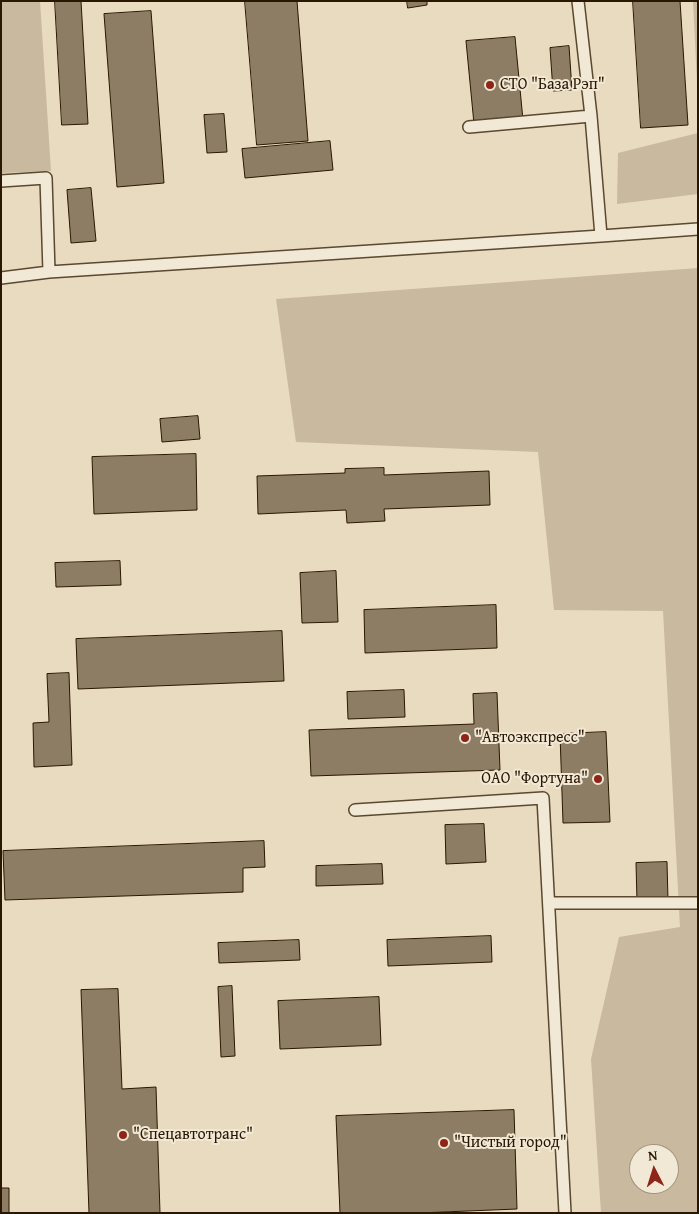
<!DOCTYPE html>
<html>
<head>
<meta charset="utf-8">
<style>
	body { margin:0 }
	#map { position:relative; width:699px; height:1214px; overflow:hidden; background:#e9dbbf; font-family:"Gentium Book Plus",serif }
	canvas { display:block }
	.frame { position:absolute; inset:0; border:2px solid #2a1701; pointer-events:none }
	.north { position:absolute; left:629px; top:1144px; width:50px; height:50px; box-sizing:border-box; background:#f1e8d5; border:1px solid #a19480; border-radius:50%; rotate:355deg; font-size:14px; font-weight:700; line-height:20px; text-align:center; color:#2a1701 }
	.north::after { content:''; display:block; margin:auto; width:18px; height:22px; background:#8f2418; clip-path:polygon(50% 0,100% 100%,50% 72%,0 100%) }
</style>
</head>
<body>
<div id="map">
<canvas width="699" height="1214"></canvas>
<div class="frame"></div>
<div class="north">N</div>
</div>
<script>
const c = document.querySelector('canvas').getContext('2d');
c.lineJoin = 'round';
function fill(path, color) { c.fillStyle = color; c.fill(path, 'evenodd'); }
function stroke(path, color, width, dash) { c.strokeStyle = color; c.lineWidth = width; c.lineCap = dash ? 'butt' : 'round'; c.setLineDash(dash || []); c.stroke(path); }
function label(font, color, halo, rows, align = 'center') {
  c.font = font + ' "Gentium Book Plus",serif'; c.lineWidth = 4; c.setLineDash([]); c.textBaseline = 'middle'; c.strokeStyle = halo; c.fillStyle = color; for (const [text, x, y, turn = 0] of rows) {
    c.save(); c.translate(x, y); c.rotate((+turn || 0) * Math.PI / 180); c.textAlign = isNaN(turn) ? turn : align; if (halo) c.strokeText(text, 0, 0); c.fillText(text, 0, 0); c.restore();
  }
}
const green = new Path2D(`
	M 1,1 L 40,1 L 51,171 L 1,173 Z
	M 693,1 L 698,1 L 698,103 Z
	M 698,133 L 698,194 L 617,204 L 618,153 Z
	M 698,268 L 698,1213 L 601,1213 L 591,1059 L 619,937 L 680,927 L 663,611 L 554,610 L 538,452 L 296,442 L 276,299 ZM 639,1154 L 669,1154 L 669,1184 L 639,1184 Z`);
const building = new Path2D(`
	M 55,1 L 81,1 L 88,124 L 62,125 Z
	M 245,1 L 297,1 L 308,141 L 257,145 Z
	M 407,1 L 427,1 L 427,5 L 408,8 Z
	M 633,1 L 680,1 L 688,125 L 641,128 Z
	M 151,11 L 164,183 L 117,187 L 104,14 Z
	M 515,37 L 523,120 L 474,124 L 466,41 Z
	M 569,46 L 572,90 L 553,91 L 550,48 Z
	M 224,114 L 227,152 L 207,153 L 204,115 Z
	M 330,141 L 333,170 L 245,178 L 242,149 Z
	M 91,188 L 96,241 L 71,243 L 67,190 Z
	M 198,416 L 200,439 L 162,442 L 160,419 Z
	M 196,454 L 197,510 L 94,514 L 92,457 Z
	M 384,468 L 384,475 L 489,471 L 490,505 L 384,509 L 385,521 L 347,523 L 346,510 L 258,514 L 257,476 L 345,473 L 345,469 Z
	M 120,561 L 121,585 L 56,587 L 55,563 Z
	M 336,571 L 338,622 L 302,623 L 300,573 Z
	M 496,605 L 497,648 L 365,653 L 364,610 Z
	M 282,631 L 284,681 L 78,689 L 76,639 Z
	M 69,673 L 72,765 L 34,767 L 33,723 L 49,722 L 47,674 Z
	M 404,690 L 405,717 L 348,719 L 347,692 Z
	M 497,693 L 500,770 L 311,776 L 309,730 L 474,724 L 473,694 Z
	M 606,732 L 610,822 L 563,823 L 560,734 Z
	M 484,824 L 486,862 L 446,864 L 445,825 Z
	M 264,841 L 265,867 L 243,868 L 243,892 L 5,900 L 3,851 Z
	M 667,862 L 668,900 L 637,901 L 636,863 Z
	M 382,864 L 383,884 L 316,886 L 316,866 Z
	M 491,936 L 492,962 L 388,966 L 387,940 Z
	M 299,940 L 300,960 L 219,963 L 218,943 Z
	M 232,986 L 235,1056 L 221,1057 L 218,987 Z
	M 118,989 L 122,1089 L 156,1087 L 160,1213 L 89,1213 L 81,990 Z
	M 379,997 L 381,1045 L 280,1049 L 278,1001 Z
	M 514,1110 L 517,1209 L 419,1213 L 340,1213 L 336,1116 Z
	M 1,1188 L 9,1188 L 9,1213 L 1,1213 Z`);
const service = new Path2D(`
	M 578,1 L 591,116 L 601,236
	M 469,127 L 591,116
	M 1,181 L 46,178 L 49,272 L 1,278
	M 49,272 L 601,236 L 698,229
	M 355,810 L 543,798 L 565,1213
	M 549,903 L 698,903`);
const markers = [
	[490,85,5,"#8f2418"],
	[465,738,5,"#8f2418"],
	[598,779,5,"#8f2418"],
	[123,1135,5,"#8f2418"],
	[444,1143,5,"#8f2418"]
];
const poiNames = [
	["СТО \"База Рэп\"",500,85],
	["\"Автоэкспресс\"",475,738],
	["ОАО \"Фортуна\"",588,779,"right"],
	["\"Спецавтотранс\"",133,1135],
	["\"Чистый город\"",454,1143]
];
fill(green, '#c9ba9f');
fill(building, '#8d7d64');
stroke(building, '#2a1701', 1);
stroke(service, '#5a4830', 14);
stroke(service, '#f1e8d5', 11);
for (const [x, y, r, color] of markers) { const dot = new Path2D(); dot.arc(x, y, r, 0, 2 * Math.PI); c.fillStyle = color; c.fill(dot); stroke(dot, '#f1e8d5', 2); }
label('16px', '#2a1701', '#f1e8d5', poiNames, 'left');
</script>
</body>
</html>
